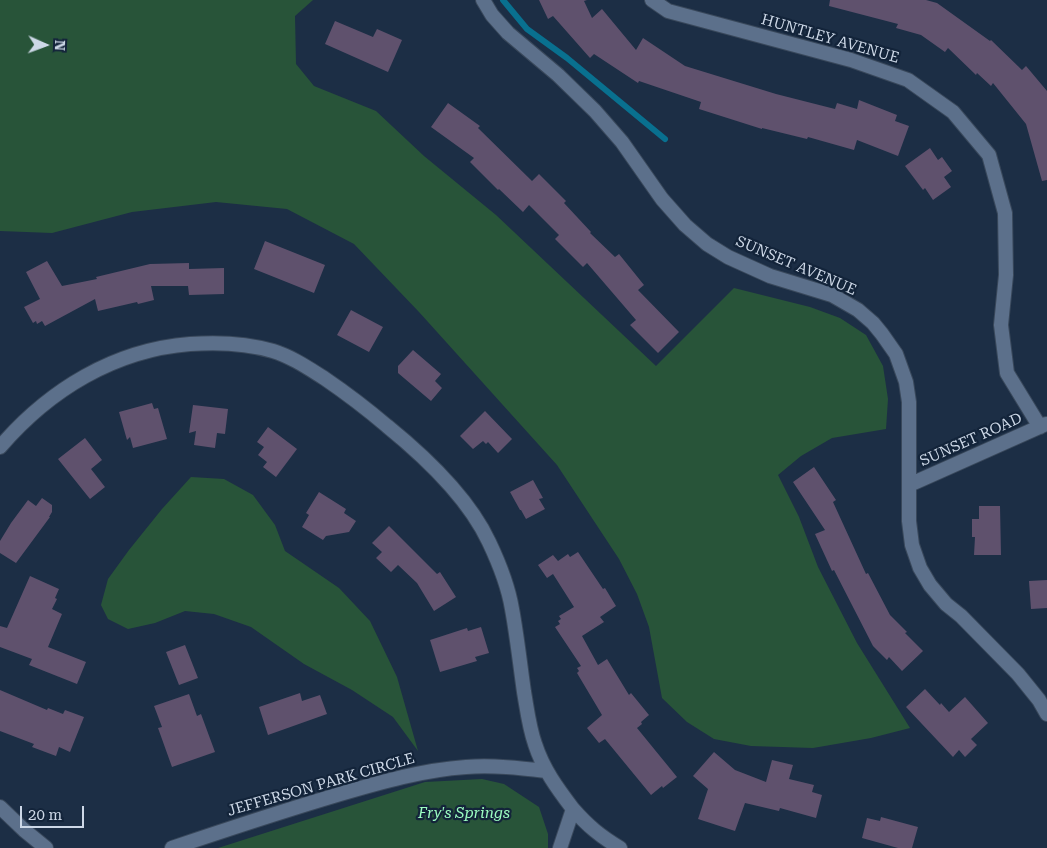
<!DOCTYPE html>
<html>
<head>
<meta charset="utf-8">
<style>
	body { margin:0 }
	#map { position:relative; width:1047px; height:848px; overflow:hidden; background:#1c2e45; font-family:"Roboto Serif",serif }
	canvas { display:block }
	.north { position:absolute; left:20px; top:20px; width:50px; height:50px; -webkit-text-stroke:4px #13243a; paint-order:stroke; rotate:92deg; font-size:14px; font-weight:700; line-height:20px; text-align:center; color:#cdd8e7 }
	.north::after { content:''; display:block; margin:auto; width:18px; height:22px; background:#cdd8e7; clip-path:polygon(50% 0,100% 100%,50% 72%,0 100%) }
	.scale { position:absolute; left:20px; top:806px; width:64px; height:22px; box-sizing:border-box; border:2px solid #cdd8e7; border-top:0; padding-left:6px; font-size:15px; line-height:18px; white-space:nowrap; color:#cdd8e7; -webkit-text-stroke:4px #13243a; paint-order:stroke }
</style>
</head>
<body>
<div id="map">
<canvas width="1047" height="848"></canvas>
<div class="north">N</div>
<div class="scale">20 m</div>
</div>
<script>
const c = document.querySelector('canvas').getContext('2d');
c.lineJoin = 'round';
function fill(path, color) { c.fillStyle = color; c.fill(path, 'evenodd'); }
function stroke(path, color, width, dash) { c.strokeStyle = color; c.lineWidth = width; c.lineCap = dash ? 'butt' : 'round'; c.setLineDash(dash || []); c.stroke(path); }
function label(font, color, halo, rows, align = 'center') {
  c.font = font + ' "Roboto Serif",serif'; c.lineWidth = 4.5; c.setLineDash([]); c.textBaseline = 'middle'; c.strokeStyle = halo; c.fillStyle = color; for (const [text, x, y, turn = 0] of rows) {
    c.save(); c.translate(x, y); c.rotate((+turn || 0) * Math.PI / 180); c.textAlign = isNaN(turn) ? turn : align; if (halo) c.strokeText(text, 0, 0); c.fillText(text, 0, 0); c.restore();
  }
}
const green = new Path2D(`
	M 0,0 L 313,0 L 295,16 L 296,64 L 314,86 L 376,111 L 424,156 L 496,215 L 656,366 L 734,288 L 810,307 L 840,318 L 866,335 L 883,366 L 888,399 L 886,429 L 832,438 L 801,456 L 778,475 L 799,517 L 818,567 L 857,643 L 910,728 L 871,738 L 813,748 L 751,746 L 714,739 L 687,722 L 662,698 L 649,627 L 637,594 L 619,559 L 557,465 L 419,312 L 354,244 L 287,209 L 216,202 L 132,212 L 52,233 L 0,231 Z
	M 191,477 L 224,479 L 253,495 L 275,525 L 285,551 L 339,588 L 370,621 L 397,677 L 418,751 L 393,717 L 352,690 L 304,664 L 251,627 L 214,614 L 185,611 L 155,623 L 128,629 L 108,619 L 101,605 L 108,579 L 129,550 L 162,509 Z
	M 482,779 L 504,784 L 539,807 L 548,834 L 548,848 L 218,848 L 425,782 Z`);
const stream = new Path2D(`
	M 503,0 L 527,29 L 567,58 L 665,139`);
const building = new Path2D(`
	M 539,0 L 587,0 L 584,1 L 592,18 L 602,9 L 636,50 L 643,38 L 685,66 L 776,94 L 835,109 L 837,103 L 857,109 L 859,100 L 897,115 L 895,121 L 909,126 L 898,156 L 857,140 L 854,150 L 808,137 L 807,139 L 762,128 L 762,129 L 699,109 L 701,102 L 639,81 L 638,83 L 594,54 L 590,58 L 553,16 L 548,19 Z
	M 830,0 L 926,0 L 937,3 L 990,41 L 991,40 L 1022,70 L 1026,66 L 1047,91 L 1047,180 L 1042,181 L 1026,124 L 993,83 L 991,86 L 977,73 L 976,75 L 948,48 L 945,52 L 921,35 L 896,28 L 898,24 L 829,6 Z
	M 335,21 L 373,37 L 377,29 L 402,40 L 388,72 L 325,44 Z
	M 448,103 L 480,126 L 478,128 L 532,181 L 539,174 L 566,201 L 564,203 L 591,232 L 590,233 L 615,257 L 619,254 L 644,285 L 638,290 L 679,332 L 658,353 L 630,325 L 636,320 L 587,263 L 583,267 L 555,239 L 559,235 L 529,205 L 523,212 L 499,189 L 498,190 L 470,162 L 474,158 L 431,127 Z
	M 930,148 L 938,160 L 942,157 L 952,171 L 944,177 L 951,187 L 933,200 L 925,188 L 923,190 L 905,166 Z
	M 265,241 L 325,265 L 314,293 L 254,269 Z
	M 47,261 L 62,286 L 97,279 L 96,277 L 150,264 L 189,263 L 189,269 L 224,268 L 224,294 L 189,295 L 188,286 L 151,286 L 154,300 L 138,304 L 137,302 L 98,311 L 95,299 L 45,326 L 42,321 L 37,324 L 36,321 L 33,323 L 24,307 L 40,299 L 26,272 Z
	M 351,310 L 383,327 L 369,352 L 337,335 Z
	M 413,350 L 441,374 L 435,381 L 442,388 L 431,401 L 398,373 L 398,366 Z
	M 152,403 L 154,409 L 158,408 L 167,439 L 133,448 L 130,437 L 127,440 L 119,412 Z
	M 193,405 L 228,409 L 225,434 L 217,433 L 215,448 L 194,445 L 196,431 L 189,433 Z
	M 485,411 L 512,439 L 498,453 L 488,442 L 486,444 L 483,441 L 473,449 L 460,436 Z
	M 268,427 L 297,449 L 276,477 L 263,467 L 267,462 L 258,455 L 264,447 L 257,442 Z
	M 85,438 L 102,460 L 91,469 L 105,487 L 90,499 L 58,459 Z
	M 814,467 L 836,500 L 833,502 L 866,574 L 868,573 L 890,615 L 907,632 L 905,633 L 923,651 L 902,671 L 889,657 L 887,660 L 873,646 L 834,570 L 832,571 L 815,534 L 825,530 L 793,482 Z
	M 533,480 L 543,498 L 539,499 L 545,509 L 526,519 L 521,510 L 520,510 L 510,492 Z
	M 319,492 L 346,509 L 344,513 L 356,521 L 349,532 L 326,536 L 323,540 L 302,527 L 309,515 L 306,513 Z
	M 42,498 L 52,505 L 52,512 L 49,517 L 50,517 L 16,563 L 0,553 L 0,541 L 11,523 L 28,500 L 36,506 Z
	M 979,506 L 1000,506 L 1001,555 L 974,555 L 975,537 L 972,537 L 972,519 L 979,519 Z
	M 389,526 L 437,574 L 440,572 L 456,597 L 434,611 L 417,583 L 398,565 L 391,572 L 376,558 L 382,552 L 372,543 Z
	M 578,552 L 603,589 L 605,588 L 616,606 L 600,617 L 604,622 L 582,636 L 598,665 L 607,659 L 629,695 L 631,693 L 649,715 L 641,722 L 642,724 L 637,728 L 677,777 L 663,788 L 662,786 L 651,795 L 605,739 L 599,743 L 587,728 L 602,715 L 577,673 L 579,671 L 577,668 L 581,666 L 555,627 L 560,624 L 558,621 L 561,619 L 559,616 L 574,607 L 553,574 L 547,578 L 538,565 L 553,555 L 558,561 L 568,554 L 570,557 Z
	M 30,576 L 59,589 L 55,598 L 57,599 L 52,609 L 62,614 L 48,647 L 86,662 L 77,684 L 29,665 L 32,659 L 0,647 L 0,626 L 7,628 Z
	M 1047,580 L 1047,608 L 1031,609 L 1029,581 Z
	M 481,627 L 489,653 L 475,657 L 477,661 L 440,672 L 430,640 L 467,628 L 468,631 Z
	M 185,645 L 198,678 L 179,685 L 166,652 Z
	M 925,689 L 940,705 L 941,703 L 949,712 L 965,697 L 988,723 L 971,739 L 977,745 L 965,757 L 959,750 L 953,757 L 906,707 Z
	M 0,690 L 47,710 L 48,708 L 63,714 L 65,710 L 84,717 L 70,752 L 59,747 L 56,756 L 32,747 L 34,744 L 0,731 Z
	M 300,693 L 302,701 L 320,695 L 327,714 L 268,735 L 259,707 Z
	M 189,694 L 197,716 L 201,714 L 215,752 L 172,767 L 158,728 L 162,727 L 154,706 Z
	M 714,752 L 735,770 L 766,782 L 772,760 L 793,765 L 789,779 L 814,785 L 812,792 L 822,795 L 816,818 L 780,808 L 779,811 L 745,803 L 735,831 L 698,819 L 708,789 L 693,776 Z
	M 881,817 L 918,827 L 912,848 L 898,848 L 862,838 L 867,818 L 880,821 Z`);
const minor = new Path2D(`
	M 483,0 L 492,15 L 508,33 L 558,75 L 595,111 L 622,142 L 662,199 L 685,225 L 707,244 L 728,257 L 770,276 L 832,295 L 858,310 L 873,323 L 882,334 L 896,354 L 906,382 L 909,402 L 909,521 L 912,545 L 920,568 L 930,585 L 946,604 L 961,616 L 1018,674 L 1039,700 L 1047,714
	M 652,0 L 668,11 L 851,60 L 908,80 L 953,112 L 989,155 L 1005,213 L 1006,275 L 1001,325 L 1007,373 L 1040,427
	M 0,447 C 49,390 114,350 190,344 C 218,342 246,343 273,351 C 292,357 308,368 324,378 C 346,393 367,409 387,426 C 424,456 469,499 489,542 C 499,563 508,585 512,609 C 517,636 520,664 524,692 C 527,709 529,727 535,744 C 543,769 557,788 573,809 L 560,848
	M 909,485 L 1046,424
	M 0,807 L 24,830 L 46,848
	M 573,809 C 588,826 600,836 620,848
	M 172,848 C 228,829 283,811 340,794 C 381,782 423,770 466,767 C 493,765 520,768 546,771`);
const streetNames = [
	["HUNTLEY AVENUE",830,39,16],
	["SUNSET AVENUE",796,266,23],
	["SUNSET ROAD",971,440,-24],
	["JEFFERSON PARK CIRCLE",321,785,-16]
];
const parkNames = [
	["Fry's Springs",464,814]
];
fill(green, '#285439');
stroke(stream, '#09708f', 6);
fill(building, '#5f516d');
stroke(minor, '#39485b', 16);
stroke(minor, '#5c708b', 14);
label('15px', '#cdd8e7', '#13243a', streetNames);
label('italic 15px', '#9cfdc1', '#13243a', parkNames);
</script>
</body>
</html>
